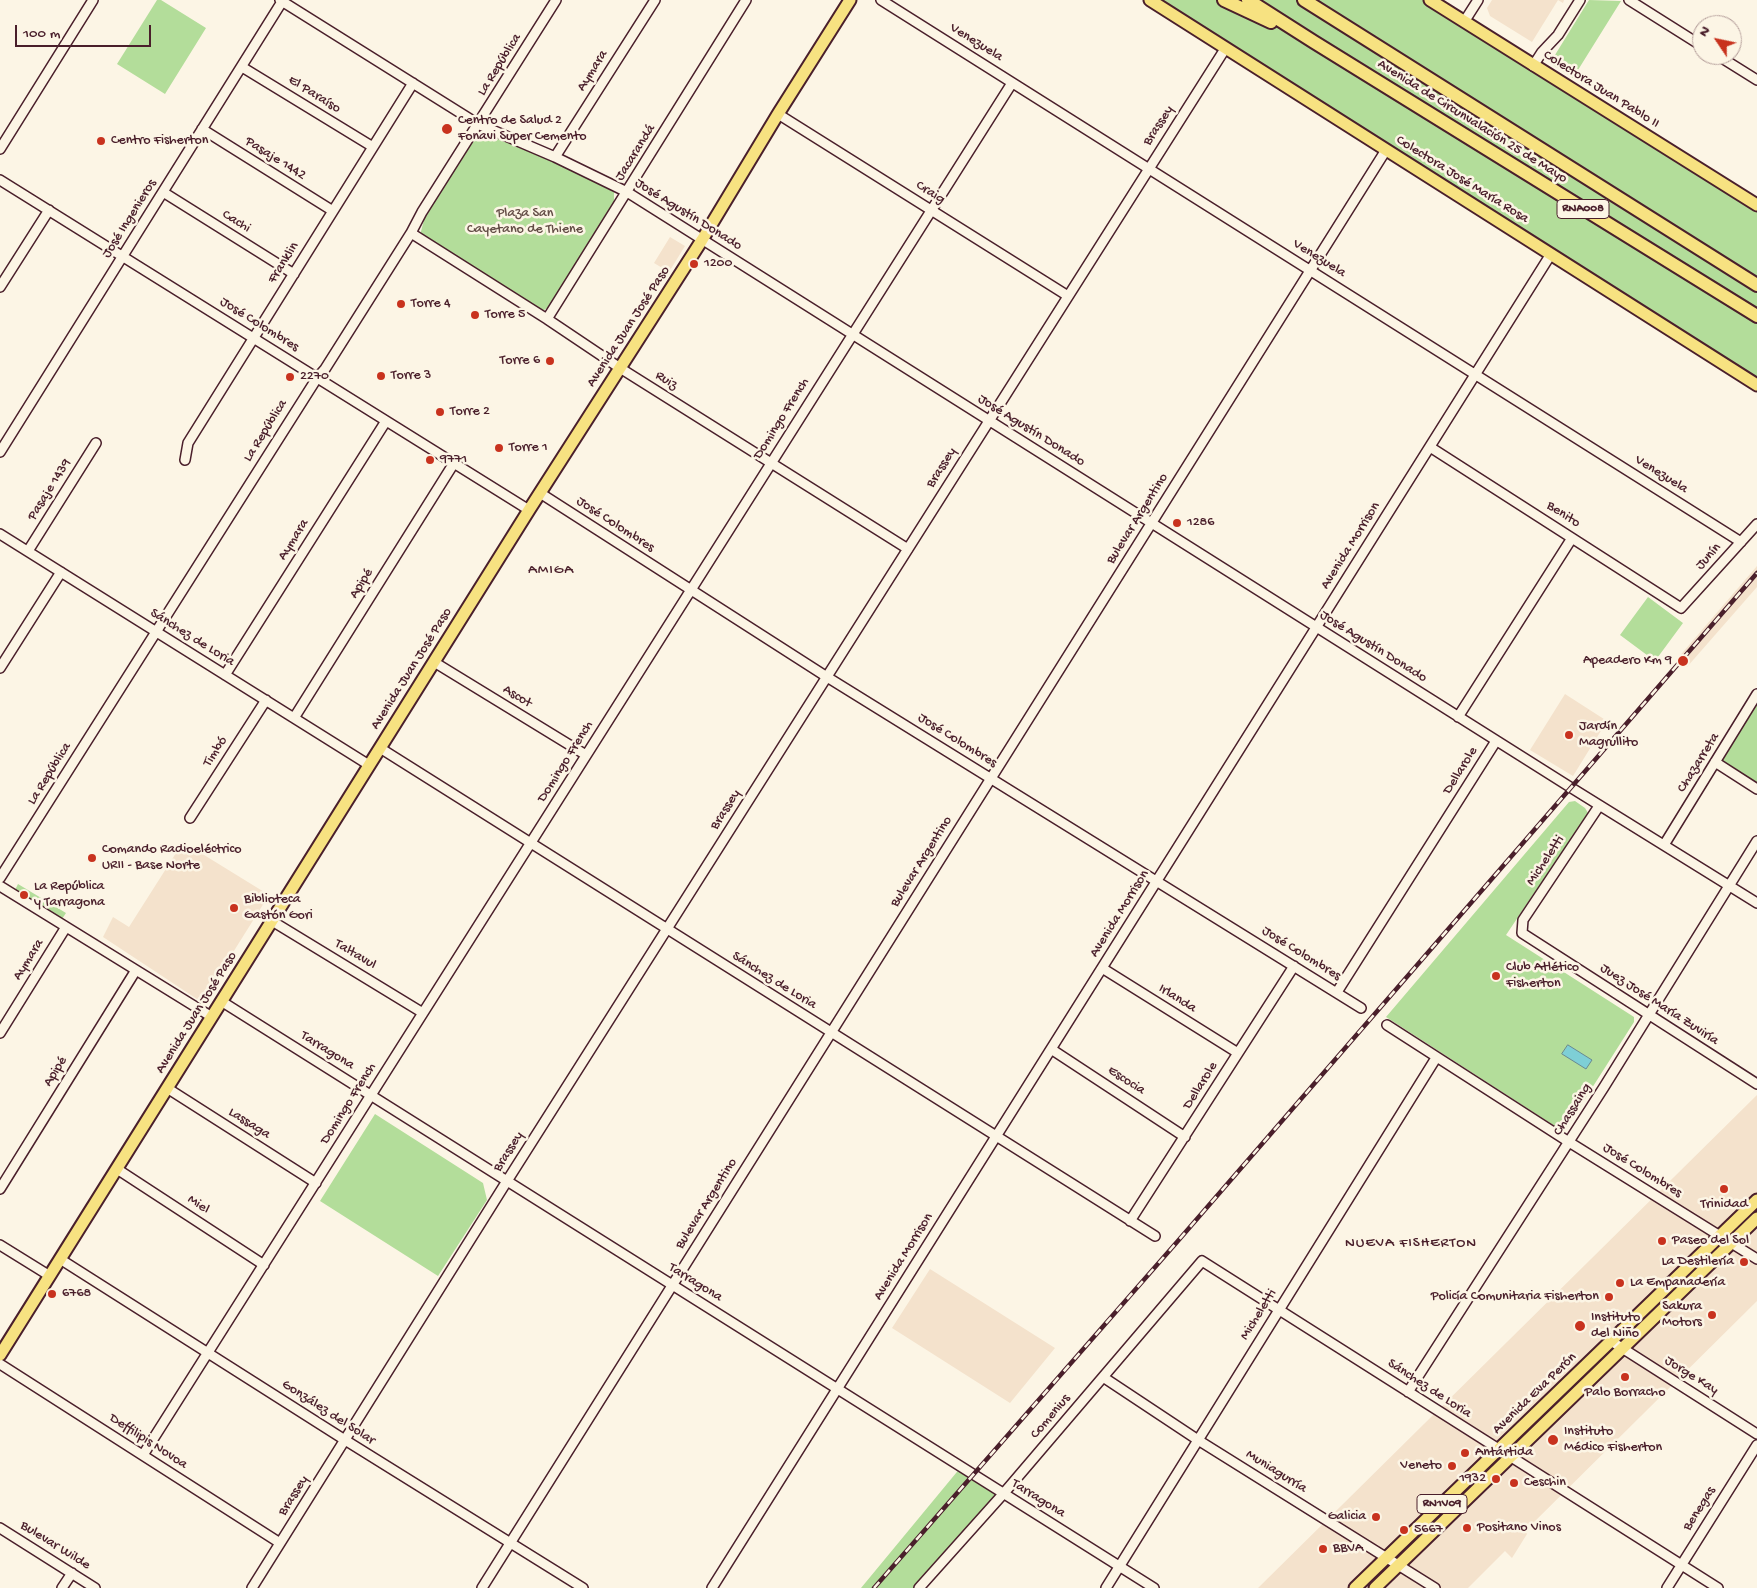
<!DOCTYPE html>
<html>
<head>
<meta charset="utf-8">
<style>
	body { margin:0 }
	#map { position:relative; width:1757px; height:1588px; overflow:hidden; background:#fcf5e5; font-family:"Gochi Hand",sans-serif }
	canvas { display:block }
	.north { position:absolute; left:1692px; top:15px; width:50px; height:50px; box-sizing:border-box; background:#fcf5e5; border:1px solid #b59f9b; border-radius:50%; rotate:304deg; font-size:14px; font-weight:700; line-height:20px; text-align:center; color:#4a1f2b }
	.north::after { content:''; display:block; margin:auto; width:18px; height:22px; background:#c8321e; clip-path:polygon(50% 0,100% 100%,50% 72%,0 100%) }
	.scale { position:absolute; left:15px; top:25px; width:136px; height:22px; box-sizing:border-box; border:2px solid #4a1f2b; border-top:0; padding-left:6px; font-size:15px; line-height:18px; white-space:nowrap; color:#4a1f2b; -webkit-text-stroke:4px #fcf5e5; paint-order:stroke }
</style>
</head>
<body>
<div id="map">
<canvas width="1757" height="1588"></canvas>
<div class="north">N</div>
<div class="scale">100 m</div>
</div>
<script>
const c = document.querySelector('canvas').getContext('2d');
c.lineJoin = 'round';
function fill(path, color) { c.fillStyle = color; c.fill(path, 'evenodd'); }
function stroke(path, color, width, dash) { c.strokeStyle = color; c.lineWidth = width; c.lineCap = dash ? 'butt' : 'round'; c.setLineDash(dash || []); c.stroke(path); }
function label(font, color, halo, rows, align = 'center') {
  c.font = font + ' "Gochi Hand",sans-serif'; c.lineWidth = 5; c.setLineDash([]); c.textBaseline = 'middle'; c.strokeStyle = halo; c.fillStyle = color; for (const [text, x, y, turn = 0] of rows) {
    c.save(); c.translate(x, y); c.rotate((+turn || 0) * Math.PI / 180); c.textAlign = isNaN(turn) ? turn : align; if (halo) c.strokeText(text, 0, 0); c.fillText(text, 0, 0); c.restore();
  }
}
const built = new Path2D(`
	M 1492,0 L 1564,0 L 1563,3 L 1558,0 L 1532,42 L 1490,16 L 1487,8 Z
	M 670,237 L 685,246 L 669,272 L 654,263 Z
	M 1757,566 L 1757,587 L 1687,667 L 1677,659 Z
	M 1565,694 L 1607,721 L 1573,776 L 1530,750 Z
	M 183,842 L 269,895 L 205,997 L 197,999 L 103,937 L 113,917 L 129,927 Z
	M 1757,1095 L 1757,1301 L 1525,1531 L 1527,1534 L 1512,1558 L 1505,1551 L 1468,1588 L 1258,1588 Z
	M 930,1269 L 1055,1348 L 1010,1403 L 892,1328 Z`);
const green = new Path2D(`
	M 157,0 L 161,0 L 206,28 L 165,94 L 117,64 Z
	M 1150,0 L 1430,0 L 1757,205 L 1757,385 Z
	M 1589,0 L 1621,1 L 1573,78 L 1550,63 Z
	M 483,131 L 552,161 L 614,192 L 614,207 L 552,305 L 544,310 L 535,308 L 420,235 L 427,209 L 476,134 Z
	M 1648,597 L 1683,623 L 1655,661 L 1620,635 Z
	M 1757,694 L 1757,789 L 1715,762 Z
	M 1575,801 L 1585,808 L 1588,813 L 1506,935 L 1634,1017 L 1634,1022 L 1564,1132 L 1386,1017 L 1569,802 Z
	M 18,884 L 66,913 L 62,919 L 15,890 Z
	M 375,1114 L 483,1183 L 487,1200 L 438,1276 L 320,1201 Z
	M 961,1467 L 1004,1493 L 919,1588 L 861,1588 Z`);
const water = new Path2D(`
	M 1568,1045 L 1592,1060 L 1586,1069 L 1562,1054 Z`);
const minor = new Path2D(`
	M 280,0 L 478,124 L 555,157 L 627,192 L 1570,787 L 1757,903
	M 881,0 L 1741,542
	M 1629,0 L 1702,46
	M 1464,22 L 1478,0
	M 1717,55 L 1757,80
	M 1533,66 L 1542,52 L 1558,35 L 1580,0
	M 242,67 L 373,147
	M 778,114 L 1068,296
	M 202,129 L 333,211
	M 0,149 L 93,0
	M 555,157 L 655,0
	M 0,180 L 529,510
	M 163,192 L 294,274
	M 411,233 L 547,319 L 620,368 L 908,549
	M 0,287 L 49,210
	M 547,319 L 746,0
	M 1430,447 L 1681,608 L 1757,524
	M 0,452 L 283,0
	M 185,460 L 188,443 L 413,83
	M 540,493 L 827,677 L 1361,1008
	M 0,534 L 369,765
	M 28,551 L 96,443
	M 434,662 L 586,755
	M 0,668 L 61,572
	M 225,675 L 386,421
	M 1458,717 L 1572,538
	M 294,718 L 454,463
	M 380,748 L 1155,1236
	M 1715,762 L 1757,789
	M 1599,806 L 1523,920 L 1522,933 L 1757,1084
	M 190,818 L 266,700
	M 1664,845 L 1757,694
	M 0,878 L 317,378 L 325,369 L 411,233 L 422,212 L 556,0
	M 0,886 L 212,1017
	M 272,921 L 423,1013
	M 1102,968 L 1238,1053
	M 1337,992 L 1496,741
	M 221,1001 L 1154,1588
	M 1387,1025 L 1569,1142 L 1757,1259
	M 0,1033 L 66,927
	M 1051,1049 L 1185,1137
	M 167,1088 L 316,1183
	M 117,1169 L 264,1265
	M 0,1189 L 136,970
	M 1130,1221 L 1294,966
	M 0,1245 L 50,1276
	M 60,1259 L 345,1440 L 583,1588
	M 1611,1341 L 1757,1434
	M 0,1364 L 280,1543
	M 1103,1377 L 1198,1440 L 1435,1588
	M 1408,1392 L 1604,1087 L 1757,841
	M 143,1455 L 1012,83
	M 0,1528 L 95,1588
	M 62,1588 L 72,1573
	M 252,1588 L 507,1181 L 1225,49
	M 482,1588 L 1386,150
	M 712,1588 L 1551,254
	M 919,1588 L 1004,1493 L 1202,1261 L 1718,1588
	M 1106,1588 L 1436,1058
	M 1667,1588 L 1757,1445`);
const major = new Path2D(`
	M 1150,0 L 1757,385
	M 1430,0 L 1757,205
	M 0,1355 L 529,510 L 702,240 L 778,114 L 850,0
	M 1355,1588 L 1757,1200
	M 1375,1588 L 1757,1218`);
const highway = new Path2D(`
	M 1224,0 L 1271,22
	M 1248,0 L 1314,42 L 1757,316
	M 1304,0 L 1757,285`);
const rail = new Path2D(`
	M 874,1588 L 1177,1242 L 1757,573`);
const markers = [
	[447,129,6,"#c8321e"],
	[101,141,5,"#c8321e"],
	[694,264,5,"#c8321e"],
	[401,304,5,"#c8321e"],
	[475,315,5,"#c8321e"],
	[550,361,5,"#c8321e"],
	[381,376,5,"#c8321e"],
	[290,377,5,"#c8321e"],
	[440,412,5,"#c8321e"],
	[499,448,5,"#c8321e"],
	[430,460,5,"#c8321e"],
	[1177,523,5,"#c8321e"],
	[1683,661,6,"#c8321e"],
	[1569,735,5,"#c8321e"],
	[92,858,5,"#c8321e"],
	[24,895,5,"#c8321e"],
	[234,908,5,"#c8321e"],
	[1496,976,5,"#c8321e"],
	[1724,1189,5,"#c8321e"],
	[1662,1241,5,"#c8321e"],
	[1744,1262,5,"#c8321e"],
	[1620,1283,5,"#c8321e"],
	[52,1294,5,"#c8321e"],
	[1609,1297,5,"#c8321e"],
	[1712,1315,5,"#c8321e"],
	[1580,1326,6,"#c8321e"],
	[1625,1377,5,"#c8321e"],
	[1553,1440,6,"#c8321e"],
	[1465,1453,5,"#c8321e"],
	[1452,1466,5,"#c8321e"],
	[1496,1479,5,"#c8321e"],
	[1514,1483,5,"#c8321e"],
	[1376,1517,5,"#c8321e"],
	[1467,1528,5,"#c8321e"],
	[1404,1530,5,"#c8321e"],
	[1323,1549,5,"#c8321e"]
];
const shields = [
	[1583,209,52],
	[1442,1504,50]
];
const shieldNames = [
	["RNA008",1583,209],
	["RN1V09",1442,1504]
];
const streetNames = [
	["Venezuela",976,43,32],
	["La República",500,65,-58],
	["Aymara",593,71,-58],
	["Colectora Juan Pablo II",1601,90,32],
	["El Paraíso",314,95,32],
	["Avenida de Circunvalación 25 de Mayo",1472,122,32],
	["Brassey",1159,126,-57],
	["Jacarandá",636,153,-58],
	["Pasaje 1442",275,159,32],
	["Colectora José María Rosa",1462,180,32],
	["Craig",930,193,32],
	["José Agustín Donado",688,215,32],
	["José Ingenieros",130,219,-58],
	["Cachi",236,222,32],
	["Venezuela",1319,259,32],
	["Franklin",284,263,-58],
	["José Colombres",259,325,32],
	["Avenida Juan José Paso",629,327,-57],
	["Ruiz",666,381,32],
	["Domingo French",782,419,-58],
	["La República",266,431,-58],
	["José Agustín Donado",1031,431,32],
	["Brassey",942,468,-58],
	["Venezuela",1661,475,32],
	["Pasaje 1439",50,490,-58],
	["Benito",1563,515,33],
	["Bulevar Argentino",1138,519,-58],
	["José Colombres",615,525,33],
	["Aymara",294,540,-58],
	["Avenida Morrison",1351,546,-58],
	["Junín",1709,557,-48],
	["Apipé",362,584,-58],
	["Sánchez de Loria",192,638,32],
	["José Agustín Donado",1373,647,32],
	["Avenida Juan José Paso",412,669,-58],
	["Ascot",517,697,31],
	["José Colombres",957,741,32],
	["Timbó",216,752,-57],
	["Domingo French",566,762,-58],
	["Chazarreta",1699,763,-58],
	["Dellarole",1461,771,-58],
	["La República",50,774,-58],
	["Brassey",726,810,-58],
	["Micheletti",1546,861,-56],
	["Bulevar Argentino",922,862,-58],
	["Avenida Morrison",1120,914,-58],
	["José Colombres",1301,954,32],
	["Taltavul",355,955,31],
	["Aymara",29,960,-58],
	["Sánchez de Loria",774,981,32],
	["Irlanda",1177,999,32],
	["Juez José María Zuviría",1659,1005,33],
	["Avenida Juan José Paso",197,1013,-58],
	["Tarragona",327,1051,32],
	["Apipé",56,1072,-58],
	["Escocia",1126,1081,33],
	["Dellarole",1201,1086,-58],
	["Domingo French",349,1104,-58],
	["Chassaing",1573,1110,-58],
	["Lassaga",249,1124,32],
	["Brassey",509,1152,-58],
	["José Colombres",1642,1171,32],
	["Bulevar Argentino",707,1204,-58],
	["Miel",198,1205,33],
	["Avenida Morrison",904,1257,-58],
	["Tarragona",695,1283,32],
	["Micheletti",1259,1315,-58],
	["Jorge Kay",1691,1376,32],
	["Sánchez de Loria",1429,1389,33],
	["Avenida Eva Perón",1535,1394,-44],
	["González del Solar",328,1413,33],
	["Comenius",1051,1417,-50],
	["Deffilipis Novoa",148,1442,33],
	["Muniagurría",1276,1472,32],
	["Brassey",294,1496,-58],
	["Tarragona",1038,1499,32],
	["Benegas",1700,1509,-58],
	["Bulevar Wilde",55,1546,32]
];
const poiNames = [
	["Centro de Salud 2",458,121],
	["Fonavi Super Cemento",458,137],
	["Centro Fisherton",111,141],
	["1200",704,264],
	["Torre 4",411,304],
	["Torre 5",485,315],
	["Torre 6",540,361,"right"],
	["Torre 3",391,376],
	["2270",300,377],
	["Torre 2",450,412],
	["Torre 1",509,448],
	["9771",440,460],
	["1286",1187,523],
	["Apeadero Km 9",1672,661,"right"],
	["Jardín",1579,727],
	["Magrullito",1579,743],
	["Comando Radioeléctrico",102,850],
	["URII - Base Norte",102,866],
	["La República",34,887],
	["y Tarragona",34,903],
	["Biblioteca",244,900],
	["Gastón Gori",244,916],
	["Club Atlético",1506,968],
	["Fisherton",1506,984],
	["Trinidad",1724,1205,"center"],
	["Paseo del Sol",1672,1241],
	["La Destilería",1734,1262,"right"],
	["La Empanadería",1630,1283],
	["6768",62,1294],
	["Policía Comunitaria Fisherton",1599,1297,"right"],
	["Sakura",1702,1307,"right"],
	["Motors",1702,1323,"right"],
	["Instituto",1591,1318],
	["del Niño",1591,1334],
	["Palo Borracho",1625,1393,"center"],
	["Instituto",1564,1432],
	["Médico Fisherton",1564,1448],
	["Antártida",1475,1453],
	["Veneto",1442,1466,"right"],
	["1932",1486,1479,"right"],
	["Ceschin",1524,1483],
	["Galicia",1366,1517,"right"],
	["Positano Vinos",1477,1528],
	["5667",1414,1530],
	["BBVA",1333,1549]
];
const parkNames = [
	["Plaza San",525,214],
	["Cayetano de Thiene",525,230]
];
const neighbourhoodNames = [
	["AMIGA",551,571],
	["NUEVA FISHERTON",1411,1244]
];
fill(built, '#f4e2cc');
fill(green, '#b3dd9a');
fill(water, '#7ecfd6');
stroke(water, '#698992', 1);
stroke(minor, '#4a1f2b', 12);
stroke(major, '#4a1f2b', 15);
stroke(highway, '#4a1f2b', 16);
stroke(minor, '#fcf5e5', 9);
stroke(major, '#f7e281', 11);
stroke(highway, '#f7e281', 12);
stroke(rail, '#4a1f2b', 4.5);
stroke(rail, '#fcf5e5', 2.5, [8]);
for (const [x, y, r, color] of markers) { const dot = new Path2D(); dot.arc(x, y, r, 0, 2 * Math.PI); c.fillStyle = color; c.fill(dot); stroke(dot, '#fcf5e5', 2); }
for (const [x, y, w] of shields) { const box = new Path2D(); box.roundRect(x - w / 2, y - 9.5, w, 19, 4); c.fillStyle = '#fcf5e5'; c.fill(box); stroke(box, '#4a1f2b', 1); }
label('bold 12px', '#4a1f2b', null, shieldNames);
label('14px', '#4a1f2b', '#fcf5e5', streetNames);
label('14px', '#4a1f2b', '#fcf5e5', poiNames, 'left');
label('14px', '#644e47', '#fcf5e5', parkNames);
c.letterSpacing = '1px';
label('15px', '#4a1f2b', '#fcf5e5', neighbourhoodNames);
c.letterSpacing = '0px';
</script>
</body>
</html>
